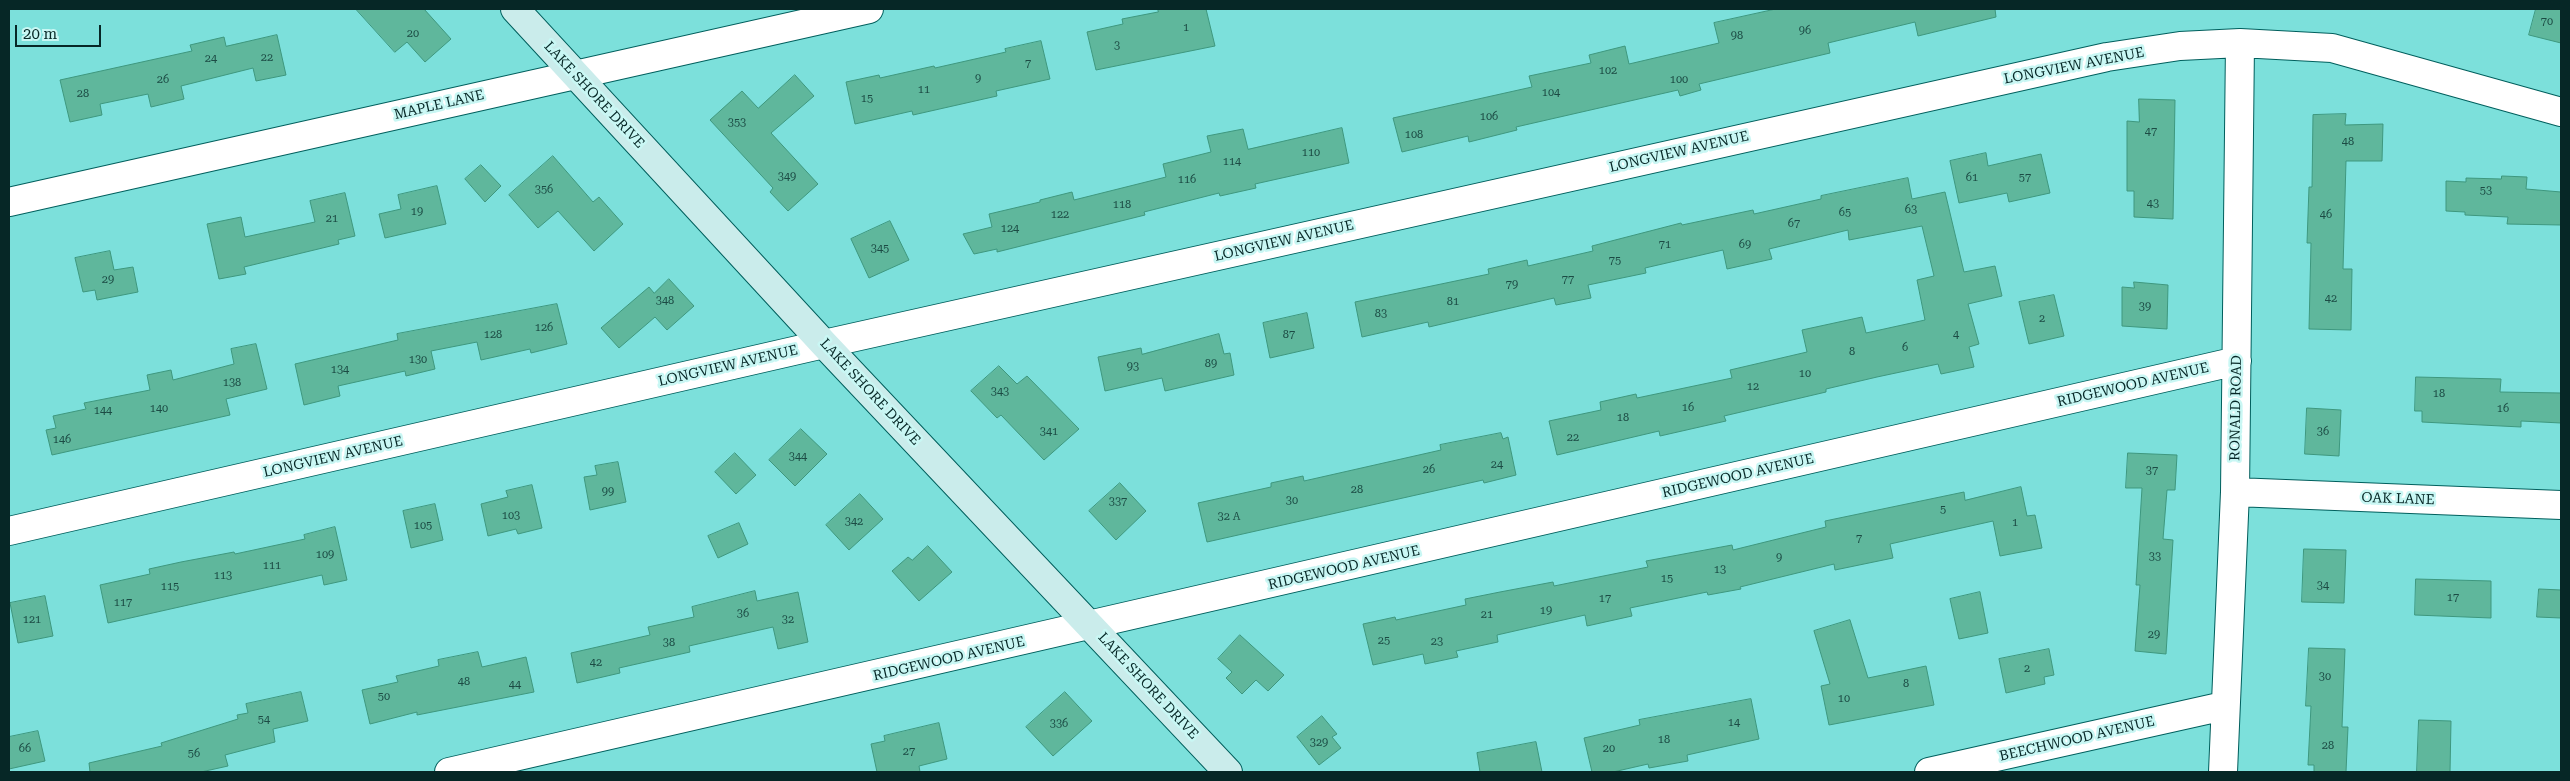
<!DOCTYPE html>
<html>
<head>
<meta charset="utf-8">
<style>
	body { margin:0 }
	#map { position:relative; width:2570px; height:781px; overflow:hidden; background:#7ce0db; font-family:"Roboto Serif",serif }
	canvas { display:block }
	.frame { position:absolute; inset:0; border:10px solid #062726; pointer-events:none }
	.scale { position:absolute; left:15px; top:25px; width:86px; height:22px; box-sizing:border-box; border:2px solid #062726; border-top:0; padding-left:6px; font-size:15px; line-height:18px; white-space:nowrap; color:#062726; -webkit-text-stroke:4px #c9f7f4; paint-order:stroke }
</style>
</head>
<body>
<div id="map">
<canvas width="2570" height="781"></canvas>
<div class="frame"></div>
<div class="scale">20 m</div>
</div>
<script>
const c = document.querySelector('canvas').getContext('2d');
c.lineJoin = 'round';
function fill(path, color) { c.fillStyle = color; c.fill(path, 'evenodd'); }
function stroke(path, color, width, dash) { c.strokeStyle = color; c.lineWidth = width; c.lineCap = dash ? 'butt' : 'round'; c.setLineDash(dash || []); c.stroke(path); }
function label(font, color, halo, rows, align = 'center') {
  c.font = font + ' "Roboto Serif",serif'; c.lineWidth = 5; c.setLineDash([]); c.textBaseline = 'middle'; c.strokeStyle = halo; c.fillStyle = color; for (const [text, x, y, turn = 0] of rows) {
    c.save(); c.translate(x, y); c.rotate((+turn || 0) * Math.PI / 180); c.textAlign = isNaN(turn) ? turn : align; if (halo) c.strokeText(text, 0, 0); c.fillText(text, 0, 0); c.restore();
  }
}
const building = new Path2D(`
	M 356,9 L 424,9 L 451,39 L 425,62 L 407,42 L 395,52 Z
	M 1158,9 L 1206,9 L 1215,46 L 1096,70 L 1087,32 L 1123,24 L 1122,19 L 1158,12 Z
	M 1776,9 L 1995,9 L 1996,17 L 1918,36 L 1915,22 L 1828,43 L 1830,53 L 1699,84 L 1701,90 L 1680,96 L 1678,90 L 1516,127 L 1517,130 L 1469,142 L 1468,136 L 1402,152 L 1393,118 L 1532,87 L 1529,76 L 1591,63 L 1589,55 L 1625,46 L 1629,64 L 1719,43 L 1714,23 Z
	M 2536,9 L 2561,9 L 2561,43 L 2529,35 Z
	M 277,35 L 286,75 L 256,81 L 253,68 L 181,86 L 184,99 L 151,107 L 148,94 L 100,104 L 102,115 L 70,122 L 60,80 L 192,51 L 190,45 L 224,37 L 226,46 Z
	M 1041,41 L 1050,79 L 996,91 L 997,96 L 913,115 L 912,111 L 855,124 L 846,82 L 879,75 L 880,78 L 934,66 L 935,68 L 1006,52 L 1005,49 Z
	M 795,75 L 814,96 L 771,133 L 818,184 L 788,211 L 770,192 L 773,188 L 710,120 L 742,91 L 758,108 Z
	M 2139,99 L 2175,100 L 2173,219 L 2134,217 L 2134,191 L 2127,191 L 2127,121 L 2139,122 Z
	M 2346,114 L 2345,125 L 2383,124 L 2382,161 L 2346,161 L 2343,269 L 2352,269 L 2351,330 L 2309,329 L 2311,243 L 2307,243 L 2309,187 L 2312,187 L 2313,115 Z
	M 1342,128 L 1349,163 L 1255,184 L 1256,188 L 1220,196 L 1219,193 L 1144,212 L 1145,215 L 997,252 L 997,249 L 974,254 L 963,234 L 992,227 L 989,214 L 1040,202 L 1040,200 L 1072,192 L 1074,200 L 1166,177 L 1163,164 L 1211,152 L 1207,136 L 1243,129 L 1248,149 Z
	M 1986,153 L 1988,166 L 2041,154 L 2050,193 L 2009,202 L 2007,193 L 1959,203 L 1950,161 Z
	M 553,156 L 593,202 L 599,197 L 623,224 L 594,251 L 558,211 L 538,228 L 509,195 Z
	M 481,165 L 501,186 L 485,202 L 465,179 Z
	M 2502,176 L 2527,177 L 2526,189 L 2561,192 L 2561,225 L 2507,224 L 2508,217 L 2465,215 L 2465,212 L 2446,211 L 2446,181 L 2466,182 L 2466,178 L 2501,179 Z
	M 1908,178 L 1912,199 L 1945,192 L 1964,272 L 1995,266 L 2002,296 L 1968,304 L 1979,344 L 1969,347 L 1974,367 L 1941,374 L 1938,364 L 1877,377 L 1826,389 L 1826,392 L 1724,416 L 1726,421 L 1660,436 L 1659,431 L 1557,455 L 1549,421 L 1601,410 L 1600,402 L 1636,394 L 1637,398 L 1732,378 L 1730,370 L 1807,352 L 1802,330 L 1862,317 L 1866,333 L 1925,320 L 1917,280 L 1934,276 L 1922,226 L 1849,240 L 1848,230 L 1769,249 L 1772,259 L 1727,269 L 1723,250 L 1645,268 L 1646,273 L 1588,285 L 1591,298 L 1556,305 L 1554,298 L 1429,327 L 1428,322 L 1362,337 L 1355,302 L 1489,274 L 1488,269 L 1527,260 L 1528,266 L 1593,251 L 1592,246 L 1681,223 L 1682,225 L 1753,210 L 1754,214 L 1821,199 L 1821,196 Z
	M 437,186 L 446,224 L 385,238 L 379,214 L 401,209 L 398,195 Z
	M 345,193 L 355,236 L 338,240 L 339,244 L 244,267 L 246,274 L 219,279 L 207,224 L 241,217 L 245,237 L 315,222 L 310,201 Z
	M 890,221 L 909,260 L 869,278 L 851,239 Z
	M 110,251 L 114,270 L 133,267 L 138,292 L 97,300 L 95,290 L 83,292 L 75,258 Z
	M 669,279 L 694,306 L 667,330 L 655,317 L 619,348 L 601,328 L 649,287 L 654,293 Z
	M 2134,282 L 2168,285 L 2167,329 L 2122,326 L 2122,287 L 2134,288 Z
	M 2054,295 L 2064,336 L 2029,344 L 2019,302 Z
	M 557,304 L 567,344 L 531,353 L 530,349 L 481,360 L 477,342 L 431,351 L 435,369 L 406,376 L 405,371 L 338,386 L 340,396 L 304,405 L 295,364 L 398,340 L 397,334 Z
	M 1307,313 L 1314,348 L 1270,358 L 1263,323 Z
	M 1219,334 L 1224,354 L 1230,353 L 1234,375 L 1165,391 L 1162,378 L 1105,391 L 1098,357 L 1141,348 L 1142,354 Z
	M 256,344 L 267,389 L 226,399 L 230,415 L 52,455 L 46,430 L 56,428 L 53,416 L 86,409 L 84,403 L 150,390 L 147,375 L 171,370 L 173,380 L 234,364 L 231,349 Z
	M 999,366 L 1017,384 L 1027,376 L 1079,429 L 1044,460 L 1001,415 L 997,418 L 971,391 Z
	M 2416,377 L 2501,379 L 2500,392 L 2561,393 L 2561,423 L 2521,421 L 2521,427 L 2422,422 L 2422,411 L 2415,411 Z
	M 2307,408 L 2341,410 L 2339,456 L 2305,454 Z
	M 801,429 L 827,454 L 795,486 L 769,460 Z
	M 1501,433 L 1503,439 L 1508,437 L 1516,475 L 1484,483 L 1483,480 L 1207,542 L 1198,503 L 1271,487 L 1271,483 L 1303,476 L 1304,481 L 1441,450 L 1440,445 Z
	M 735,453 L 756,475 L 736,494 L 715,472 Z
	M 2128,453 L 2177,455 L 2175,490 L 2167,490 L 2163,539 L 2173,540 L 2166,654 L 2135,651 L 2140,585 L 2136,585 L 2142,488 L 2126,488 Z
	M 618,462 L 626,502 L 590,510 L 584,477 L 597,475 L 595,466 Z
	M 1120,483 L 1146,511 L 1116,540 L 1089,511 Z
	M 532,485 L 542,528 L 518,534 L 516,529 L 488,536 L 481,504 L 508,497 L 506,491 Z
	M 2021,487 L 2027,516 L 2035,515 L 2042,548 L 2000,556 L 1993,521 L 1890,544 L 1893,558 L 1835,570 L 1834,564 L 1740,587 L 1741,589 L 1708,595 L 1707,592 L 1630,608 L 1632,616 L 1587,626 L 1585,615 L 1497,635 L 1498,642 L 1456,651 L 1458,657 L 1425,664 L 1423,654 L 1373,665 L 1363,624 L 1395,617 L 1396,620 L 1466,605 L 1465,599 L 1500,592 L 1553,582 L 1554,586 L 1648,567 L 1646,561 L 1732,545 L 1733,550 L 1826,527 L 1825,521 L 1964,492 L 1965,500 Z
	M 860,494 L 883,519 L 849,550 L 826,525 Z
	M 435,504 L 443,540 L 411,548 L 403,511 Z
	M 739,523 L 748,544 L 718,558 L 708,536 Z
	M 335,527 L 347,580 L 324,585 L 322,575 L 108,623 L 100,585 L 150,574 L 149,569 L 181,562 L 234,552 L 235,554 L 305,539 L 304,535 Z
	M 928,546 L 952,572 L 919,601 L 892,571 L 908,557 L 912,560 Z
	M 2304,549 L 2346,550 L 2344,603 L 2302,602 Z
	M 2416,579 L 2491,581 L 2491,618 L 2415,615 Z
	M 2539,589 L 2561,590 L 2561,618 L 2537,617 Z
	M 755,591 L 757,601 L 798,592 L 808,642 L 778,649 L 773,627 L 689,646 L 690,652 L 619,668 L 620,673 L 577,683 L 571,653 L 650,635 L 648,627 L 694,617 L 692,607 Z
	M 1980,592 L 1988,633 L 1959,639 L 1950,599 Z
	M 45,596 L 53,636 L 18,643 L 10,603 Z
	M 1850,620 L 1868,678 L 1926,666 L 1934,705 L 1829,725 L 1821,686 L 1830,684 L 1814,631 Z
	M 1240,635 L 1284,675 L 1268,691 L 1256,680 L 1242,694 L 1226,678 L 1232,672 L 1218,659 Z
	M 2309,648 L 2345,649 L 2342,727 L 2348,727 L 2346,772 L 2314,772 L 2314,765 L 2308,765 L 2311,706 L 2306,706 Z
	M 2049,649 L 2054,675 L 2044,677 L 2045,684 L 2006,693 L 1999,659 Z
	M 478,652 L 482,667 L 526,657 L 534,692 L 417,715 L 417,712 L 370,724 L 362,690 L 398,682 L 396,676 L 439,666 L 438,660 Z
	M 301,692 L 308,721 L 273,729 L 275,742 L 225,755 L 228,766 L 201,772 L 90,772 L 89,763 L 162,746 L 161,743 L 238,719 L 237,715 L 248,713 L 246,704 Z
	M 1065,692 L 1092,721 L 1053,756 L 1026,727 Z
	M 1751,699 L 1759,739 L 1687,755 L 1688,761 L 1649,768 L 1648,764 L 1613,772 L 1592,772 L 1584,738 L 1640,725 L 1639,720 Z
	M 1322,716 L 1337,734 L 1332,737 L 1341,748 L 1319,765 L 1297,737 Z
	M 2419,720 L 2451,721 L 2450,772 L 2417,772 Z
	M 939,723 L 947,759 L 919,766 L 920,772 L 877,772 L 871,744 L 885,741 L 884,736 Z
	M 38,731 L 45,761 L 9,769 L 9,737 Z
	M 1536,742 L 1542,772 L 1480,772 L 1477,753 Z`);
const street = new Path2D(`
	M 9,202 L 869,9
	M 2235,492 L 2561,505
	M 9,531 L 824,344 L 2107,57 L 2180,46 L 2240,43 L 2332,48 L 2561,112
	M 449,772 L 2237,361
	M 1929,772 L 2224,706
	M 2223,772 L 2235,492 L 2240,43`);
const secondary = new Path2D(`
	M 515,9 L 824,344 L 1228,772`);
const numberNames = [
	["70",2547,22],
	["1",1186,28],
	["96",1805,31],
	["20",413,34],
	["98",1737,36],
	["3",1117,46],
	["22",267,58],
	["24",211,59],
	["7",1028,64],
	["102",1608,71],
	["9",978,79],
	["26",163,80],
	["100",1679,80],
	["11",924,90],
	["104",1551,93],
	["28",83,94],
	["15",867,99],
	["106",1489,117],
	["353",737,123],
	["47",2151,132],
	["108",1414,135],
	["48",2348,142],
	["110",1311,153],
	["114",1232,162],
	["349",787,177],
	["61",1972,178],
	["57",2025,178],
	["116",1187,180],
	["356",544,190],
	["53",2486,191],
	["43",2153,204],
	["118",1122,205],
	["63",1911,210],
	["19",417,212],
	["65",1845,213],
	["122",1060,215],
	["46",2326,215],
	["21",332,219],
	["67",1794,224],
	["124",1010,229],
	["71",1665,245],
	["69",1745,245],
	["345",880,249],
	["75",1615,261],
	["29",108,280],
	["77",1568,280],
	["79",1512,285],
	["42",2331,299],
	["348",665,301],
	["81",1453,302],
	["39",2145,307],
	["83",1381,314],
	["2",2042,319],
	["126",544,328],
	["128",493,335],
	["87",1289,335],
	["4",1956,335],
	["6",1905,348],
	["8",1852,352],
	["130",418,360],
	["89",1211,364],
	["93",1133,367],
	["134",340,370],
	["10",1805,374],
	["138",232,383],
	["12",1753,387],
	["343",1000,392],
	["18",2439,394],
	["16",1688,408],
	["140",159,409],
	["16",2503,409],
	["144",103,411],
	["18",1623,418],
	["341",1049,432],
	["36",2323,432],
	["22",1573,438],
	["146",62,440],
	["344",798,457],
	["24",1497,465],
	["26",1429,470],
	["37",2152,471],
	["28",1357,490],
	["99",608,492],
	["30",1292,501],
	["337",1118,502],
	["5",1943,510],
	["103",511,516],
	["32 A",1229,517],
	["342",854,522],
	["1",2015,523],
	["105",423,526],
	["7",1859,539],
	["109",325,555],
	["33",2155,557],
	["9",1779,558],
	["111",272,566],
	["13",1720,570],
	["113",223,576],
	["15",1667,579],
	["34",2323,586],
	["115",170,587],
	["17",2453,598],
	["17",1605,599],
	["117",123,603],
	["19",1546,611],
	["36",743,614],
	["21",1487,615],
	["121",32,620],
	["32",788,620],
	["29",2154,635],
	["25",1384,641],
	["23",1437,642],
	["38",669,643],
	["42",596,663],
	["2",2027,669],
	["30",2325,677],
	["48",464,682],
	["8",1906,684],
	["44",515,685],
	["50",384,697],
	["10",1844,699],
	["54",264,720],
	["14",1734,723],
	["336",1059,724],
	["18",1664,740],
	["329",1319,743],
	["28",2328,746],
	["66",25,749],
	["20",1609,749],
	["27",909,752],
	["56",194,754]
];
const streetNames = [
	["LONGVIEW AVENUE",2074,66,-11],
	["LAKE SHORE DRIVE",594,95,47],
	["MAPLE LANE",439,105,-13],
	["LONGVIEW AVENUE",1679,152,-13],
	["LONGVIEW AVENUE",1284,241,-13],
	["LONGVIEW AVENUE",728,366,-13],
	["RIDGEWOOD AVENUE",2133,385,-13],
	["LAKE SHORE DRIVE",870,392,47],
	["RONALD ROAD",2236,408,-89],
	["LONGVIEW AVENUE",333,457,-13],
	["RIDGEWOOD AVENUE",1738,476,-13],
	["OAK LANE",2398,499,2],
	["RIDGEWOOD AVENUE",1344,568,-13],
	["RIDGEWOOD AVENUE",949,659,-13],
	["LAKE SHORE DRIVE",1148,686,47],
	["BEECHWOOD AVENUE",2077,739,-13]
];
fill(building, '#5fb79c');
stroke(building, '#3e977e', 1);
stroke(street, '#005f5d', 30);
stroke(secondary, '#005f5d', 30);
stroke(street, '#fff', 28);
stroke(secondary, '#caeceb', 28);
label('11px', '#1c4b44', null, numberNames);
label('14px', '#062726', '#c9f7f4', streetNames);
</script>
</body>
</html>
